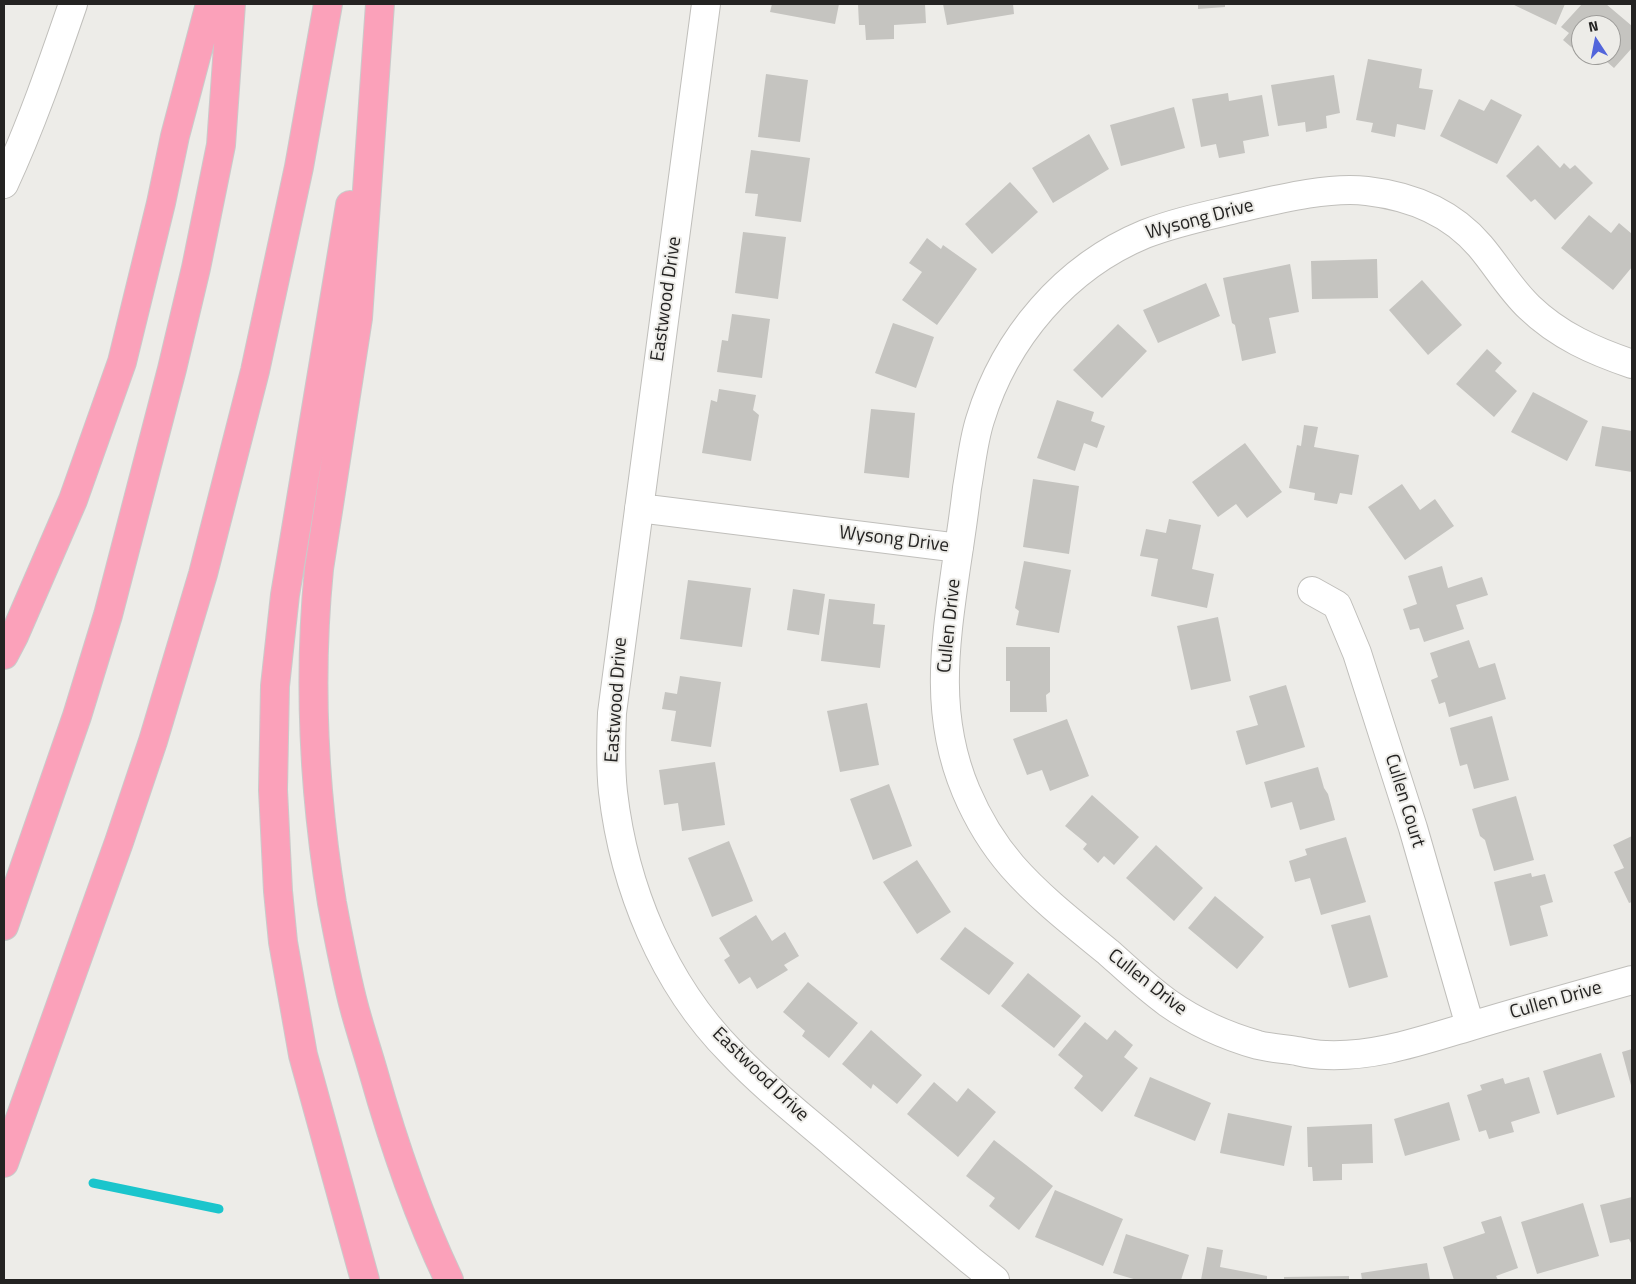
<!DOCTYPE html>
<html>
<head>
<meta charset="utf-8">
<style>
	body { margin:0 }
	#map { position:relative; width:1636px; height:1284px; overflow:hidden; background:#edece8; font-family:"Titillium Web",sans-serif }
	canvas { display:block }
	.frame { position:absolute; inset:0; border:5px solid #242322; pointer-events:none }
	.north { position:absolute; left:1571px; top:15px; width:50px; height:50px; box-sizing:border-box; background:#edece8; border:1px solid #9d9c99; border-radius:50%; rotate:349deg; font-size:14px; font-weight:700; line-height:20px; text-align:center; color:#242322 }
	.north::after { content:''; display:block; margin:auto; width:18px; height:22px; background:#5265db; clip-path:polygon(50% 0,100% 100%,50% 72%,0 100%) }
</style>
</head>
<body>
<div id="map">
<canvas width="1636" height="1284"></canvas>
<div class="frame"></div>
<div class="north">N</div>
</div>
<script>
const c = document.querySelector('canvas').getContext('2d');
c.lineJoin = 'round';
function stroke(path, color, width, dash) { c.strokeStyle = color; c.lineWidth = width; c.lineCap = dash ? 'butt' : 'round'; c.setLineDash(dash || []); c.stroke(path); }
function fill(path, color) { c.fillStyle = color; c.fill(path, 'evenodd'); }
function label(font, color, halo, rows, align = 'center') {
  c.font = font + ' "Titillium Web",sans-serif'; c.lineWidth = 4; c.setLineDash([]); c.textBaseline = 'middle'; c.strokeStyle = halo; c.fillStyle = color; for (const [text, x, y, turn = 0] of rows) {
    c.save(); c.translate(x, y); c.rotate((+turn || 0) * Math.PI / 180); c.textAlign = isNaN(turn) ? turn : align; if (halo) c.strokeText(text, 0, 0); c.fillText(text, 0, 0); c.restore();
  }
}
const stream = new Path2D(`
	M 93,1183 L 219,1209`);
const building = new Path2D(`
	M 772,4 L 839,4 L 835,24 L 770,12 Z
	M 858,4 L 925,4 L 926,23 L 894,25 L 894,39 L 866,40 L 865,25 L 859,25 Z
	M 943,4 L 1013,4 L 1014,14 L 947,25 Z
	M 1198,4 L 1225,4 L 1225,7 L 1198,9 Z
	M 1512,4 L 1565,4 L 1556,25 Z
	M 1582,4 L 1606,4 L 1632,26 L 1632,48 L 1614,68 L 1599,55 L 1611,55 L 1611,25 L 1581,25 L 1581,55 L 1586,55 L 1584,58 L 1563,40 L 1569,33 L 1561,27 Z
	M 1368,59 L 1422,69 L 1419,88 L 1433,90 L 1425,130 L 1397,124 L 1395,137 L 1371,132 L 1373,123 L 1356,120 Z
	M 766,74 L 808,80 L 800,142 L 758,137 Z
	M 1334,75 L 1340,113 L 1326,116 L 1327,128 L 1306,132 L 1305,122 L 1278,126 L 1271,85 Z
	M 1228,93 L 1229,101 L 1262,95 L 1269,136 L 1243,141 L 1245,153 L 1219,158 L 1216,144 L 1201,147 L 1192,99 Z
	M 1459,99 L 1484,111 L 1491,99 L 1522,115 L 1497,164 L 1440,136 Z
	M 1174,107 L 1185,148 L 1121,166 L 1110,125 Z
	M 1089,134 L 1109,169 L 1053,203 L 1032,168 Z
	M 1538,145 L 1560,168 L 1564,163 L 1570,169 L 1575,165 L 1593,183 L 1555,220 L 1535,199 L 1531,202 L 1506,176 Z
	M 751,150 L 810,158 L 801,222 L 755,216 L 758,194 L 745,193 Z
	M 1010,182 L 1038,212 L 992,254 L 965,224 Z
	M 1589,215 L 1611,233 L 1619,223 L 1632,234 L 1632,251 L 1631,253 L 1632,254 L 1632,267 L 1613,290 L 1561,248 Z
	M 743,232 L 786,237 L 778,299 L 735,293 Z
	M 927,238 L 941,249 L 943,245 L 977,269 L 937,325 L 902,300 L 922,272 L 909,263 Z
	M 1377,259 L 1378,298 L 1312,299 L 1311,261 Z
	M 1290,264 L 1299,312 L 1269,318 L 1276,353 L 1242,361 L 1235,325 L 1232,323 L 1223,278 Z
	M 1422,280 L 1462,325 L 1428,355 L 1389,310 Z
	M 1206,283 L 1220,316 L 1158,343 L 1143,310 Z
	M 732,314 L 770,319 L 762,378 L 717,372 L 722,340 L 728,341 Z
	M 893,323 L 934,337 L 916,388 L 875,373 Z
	M 1118,324 L 1147,351 L 1102,398 L 1073,370 Z
	M 1487,349 L 1502,363 L 1495,371 L 1517,391 L 1494,417 L 1456,384 Z
	M 719,389 L 756,395 L 753,410 L 759,415 L 751,461 L 702,453 L 711,400 L 717,402 Z
	M 1533,392 L 1588,421 L 1567,461 L 1511,432 Z
	M 1057,400 L 1094,412 L 1091,421 L 1105,426 L 1097,448 L 1084,443 L 1075,471 L 1037,458 Z
	M 871,409 L 915,413 L 909,478 L 864,473 Z
	M 1304,425 L 1318,427 L 1314,447 L 1359,455 L 1352,495 L 1340,493 L 1337,504 L 1314,500 L 1315,493 L 1289,488 L 1297,445 L 1301,446 Z
	M 1602,426 L 1632,431 L 1632,472 L 1595,466 Z
	M 1245,443 L 1282,492 L 1247,518 L 1236,504 L 1218,517 L 1192,482 Z
	M 1033,479 L 1079,486 L 1069,554 L 1023,547 Z
	M 1402,484 L 1420,510 L 1435,499 L 1454,526 L 1405,560 L 1368,507 Z
	M 1169,519 L 1201,525 L 1192,569 L 1214,574 L 1207,608 L 1151,596 L 1158,559 L 1140,556 L 1146,529 L 1166,533 Z
	M 1024,561 L 1071,570 L 1059,633 L 1016,625 L 1019,611 L 1015,608 Z
	M 1442,566 L 1448,588 L 1482,577 L 1488,595 L 1456,605 L 1464,629 L 1424,642 L 1419,628 L 1410,630 L 1403,609 L 1417,604 L 1408,576 Z
	M 688,580 L 751,588 L 742,647 L 680,639 Z
	M 793,589 L 825,594 L 819,635 L 787,630 Z
	M 829,599 L 875,604 L 873,624 L 885,625 L 880,668 L 821,661 Z
	M 1218,617 L 1231,681 L 1191,690 L 1177,626 Z
	M 1469,640 L 1479,668 L 1495,663 L 1506,699 L 1449,717 L 1445,702 L 1439,704 L 1431,680 L 1438,677 L 1430,653 Z
	M 1006,647 L 1050,647 L 1050,692 L 1046,695 L 1047,712 L 1010,712 L 1010,681 L 1006,681 Z
	M 680,676 L 721,682 L 711,747 L 671,741 L 676,711 L 662,709 L 665,692 L 677,694 Z
	M 1286,685 L 1305,747 L 1246,765 L 1236,731 L 1258,725 L 1249,696 Z
	M 867,703 L 879,765 L 840,772 L 827,711 Z
	M 1492,716 L 1509,780 L 1474,789 L 1467,764 L 1460,766 L 1450,728 Z
	M 1067,719 L 1089,776 L 1050,791 L 1042,770 L 1027,775 L 1013,739 Z
	M 715,762 L 725,825 L 682,831 L 678,803 L 664,805 L 659,770 Z
	M 1318,767 L 1324,788 L 1328,794 L 1335,820 L 1300,830 L 1292,802 L 1271,808 L 1264,782 Z
	M 889,784 L 912,846 L 873,860 L 850,799 Z
	M 1092,795 L 1139,837 L 1114,865 L 1104,856 L 1098,863 L 1083,849 L 1087,844 L 1065,826 Z
	M 1516,796 L 1534,860 L 1494,871 L 1485,840 L 1480,836 L 1472,809 Z
	M 1632,836 L 1632,902 L 1629,903 L 1614,872 L 1624,868 L 1613,845 Z
	M 1346,837 L 1366,902 L 1321,915 L 1310,878 L 1295,882 L 1289,861 L 1307,855 L 1305,849 Z
	M 729,841 L 753,901 L 712,917 L 688,858 Z
	M 1156,845 L 1203,888 L 1174,921 L 1126,878 Z
	M 917,860 L 951,912 L 917,934 L 883,882 Z
	M 1531,873 L 1532,877 L 1545,874 L 1553,902 L 1540,906 L 1548,936 L 1510,946 L 1494,882 Z
	M 1215,896 L 1264,937 L 1237,969 L 1188,928 Z
	M 756,915 L 772,941 L 785,932 L 799,956 L 784,965 L 788,970 L 757,989 L 750,977 L 739,984 L 724,960 L 730,956 L 719,938 Z
	M 1370,915 L 1388,977 L 1349,988 L 1331,925 Z
	M 965,927 L 1014,963 L 989,995 L 940,959 Z
	M 1028,973 L 1081,1016 L 1054,1048 L 1001,1006 Z
	M 808,982 L 858,1023 L 829,1058 L 802,1036 L 805,1031 L 783,1012 Z
	M 1085,1022 L 1107,1040 L 1115,1030 L 1133,1045 L 1124,1057 L 1138,1068 L 1102,1112 L 1074,1088 L 1083,1076 L 1058,1055 Z
	M 871,1030 L 922,1075 L 897,1104 L 873,1084 L 871,1089 L 842,1064 Z
	M 1632,1049 L 1632,1089 L 1622,1052 Z
	M 1601,1053 L 1615,1097 L 1557,1115 L 1543,1071 Z
	M 1150,1077 L 1211,1103 L 1195,1141 L 1134,1116 Z
	M 1529,1077 L 1540,1113 L 1511,1122 L 1514,1132 L 1489,1139 L 1486,1130 L 1479,1132 L 1467,1095 L 1482,1090 L 1480,1085 L 1503,1078 L 1505,1084 Z
	M 934,1082 L 957,1102 L 968,1088 L 996,1112 L 958,1157 L 907,1114 Z
	M 1449,1102 L 1460,1140 L 1405,1156 L 1394,1119 Z
	M 1228,1113 L 1292,1126 L 1284,1166 L 1220,1153 Z
	M 1372,1124 L 1373,1163 L 1342,1164 L 1342,1180 L 1313,1181 L 1312,1167 L 1308,1167 L 1307,1127 Z
	M 994,1140 L 1053,1186 L 1019,1230 L 989,1206 L 995,1198 L 966,1176 Z
	M 1055,1190 L 1123,1219 L 1103,1266 L 1035,1237 Z
	M 1632,1197 L 1632,1243 L 1631,1243 L 1629,1239 L 1610,1243 L 1600,1205 Z
	M 1583,1203 L 1599,1256 L 1537,1274 L 1521,1222 Z
	M 1501,1216 L 1518,1268 L 1496,1276 L 1498,1280 L 1454,1280 L 1443,1247 L 1485,1233 L 1481,1222 Z
	M 1126,1234 L 1189,1255 L 1181,1280 L 1137,1280 L 1113,1273 Z
	M 1207,1247 L 1223,1250 L 1220,1267 L 1267,1276 L 1267,1280 L 1201,1280 Z
	M 1427,1263 L 1430,1280 L 1362,1280 L 1361,1273 Z
	M 1349,1276 L 1349,1280 L 1284,1280 L 1284,1277 Z`);
const street = new Path2D(`
	M 706,4 L 612,713 C 611,739 610,766 613,792 C 624,887 663,983 731,1052 C 763,1086 800,1115 835,1145 C 880,1183 925,1222 970,1260 L 995,1280
	M 4,184 C 31,126 52,65 73,4
	M 1632,364 C 1594,351 1559,336 1529,307 C 1510,289 1497,266 1480,246 C 1451,212 1410,196 1367,191 C 1327,186 1271,201 1231,210 C 1201,217 1173,223 1145,234 C 1065,267 1005,338 980,420 C 973,442 971,466 967,488 C 964,514 960,541 956,567 C 945,645 934,715 966,791 C 977,817 993,844 1012,866 C 1040,898 1075,925 1108,952 C 1127,969 1147,988 1168,1003 C 1195,1022 1226,1036 1258,1045 C 1270,1048 1284,1049 1297,1051 C 1306,1053 1316,1055 1326,1055 C 1377,1057 1423,1040 1471,1026 C 1524,1010 1578,995 1632,980
	M 639,508 L 959,548
	M 1312,591 L 1337,605 L 1357,653 L 1413,828 L 1470,1026`);
const highway = new Path2D(`
	M 380,4 L 358,318 L 319,569 C 308,680 314,793 332,903 C 338,935 344,967 352,999 C 358,1023 366,1047 373,1071 C 393,1142 417,1213 449,1280
	M 350,205 L 285,595 L 275,686 L 273,790 L 278,891 L 283,942 L 303,1055 L 365,1280
	M 4,655 L 14,636 L 73,500 L 122,362 L 161,203 L 175,136 L 210,4
	M 4,926 L 77,716 L 108,615 L 172,369 L 196,268 L 221,145 L 231,4
	M 4,1163 L 119,842 L 153,741 L 203,574 L 255,371 L 299,167 L 328,4`);
const streetNames = [
	["Wysong Drive",1200,220,-15],
	["Eastwood Drive",667,299,-82],
	["Wysong Drive",894,540,7],
	["Cullen Drive",950,626,-84],
	["Eastwood Drive",617,700,-86],
	["Cullen Court",1404,801,73],
	["Cullen Drive",1147,983,38],
	["Cullen Drive",1556,1001,-16],
	["Eastwood Drive",760,1075,44]
];
stroke(stream, '#1bc5cc', 9);
fill(building, '#c5c4c0');
stroke(street, '#c0bfbb', 30);
stroke(highway, '#cacaca', 30);
stroke(street, '#fff', 28);
stroke(highway, '#fba1ba', 28);
label('19px', '#242322', '#edece8', streetNames);
</script>
</body>
</html>
